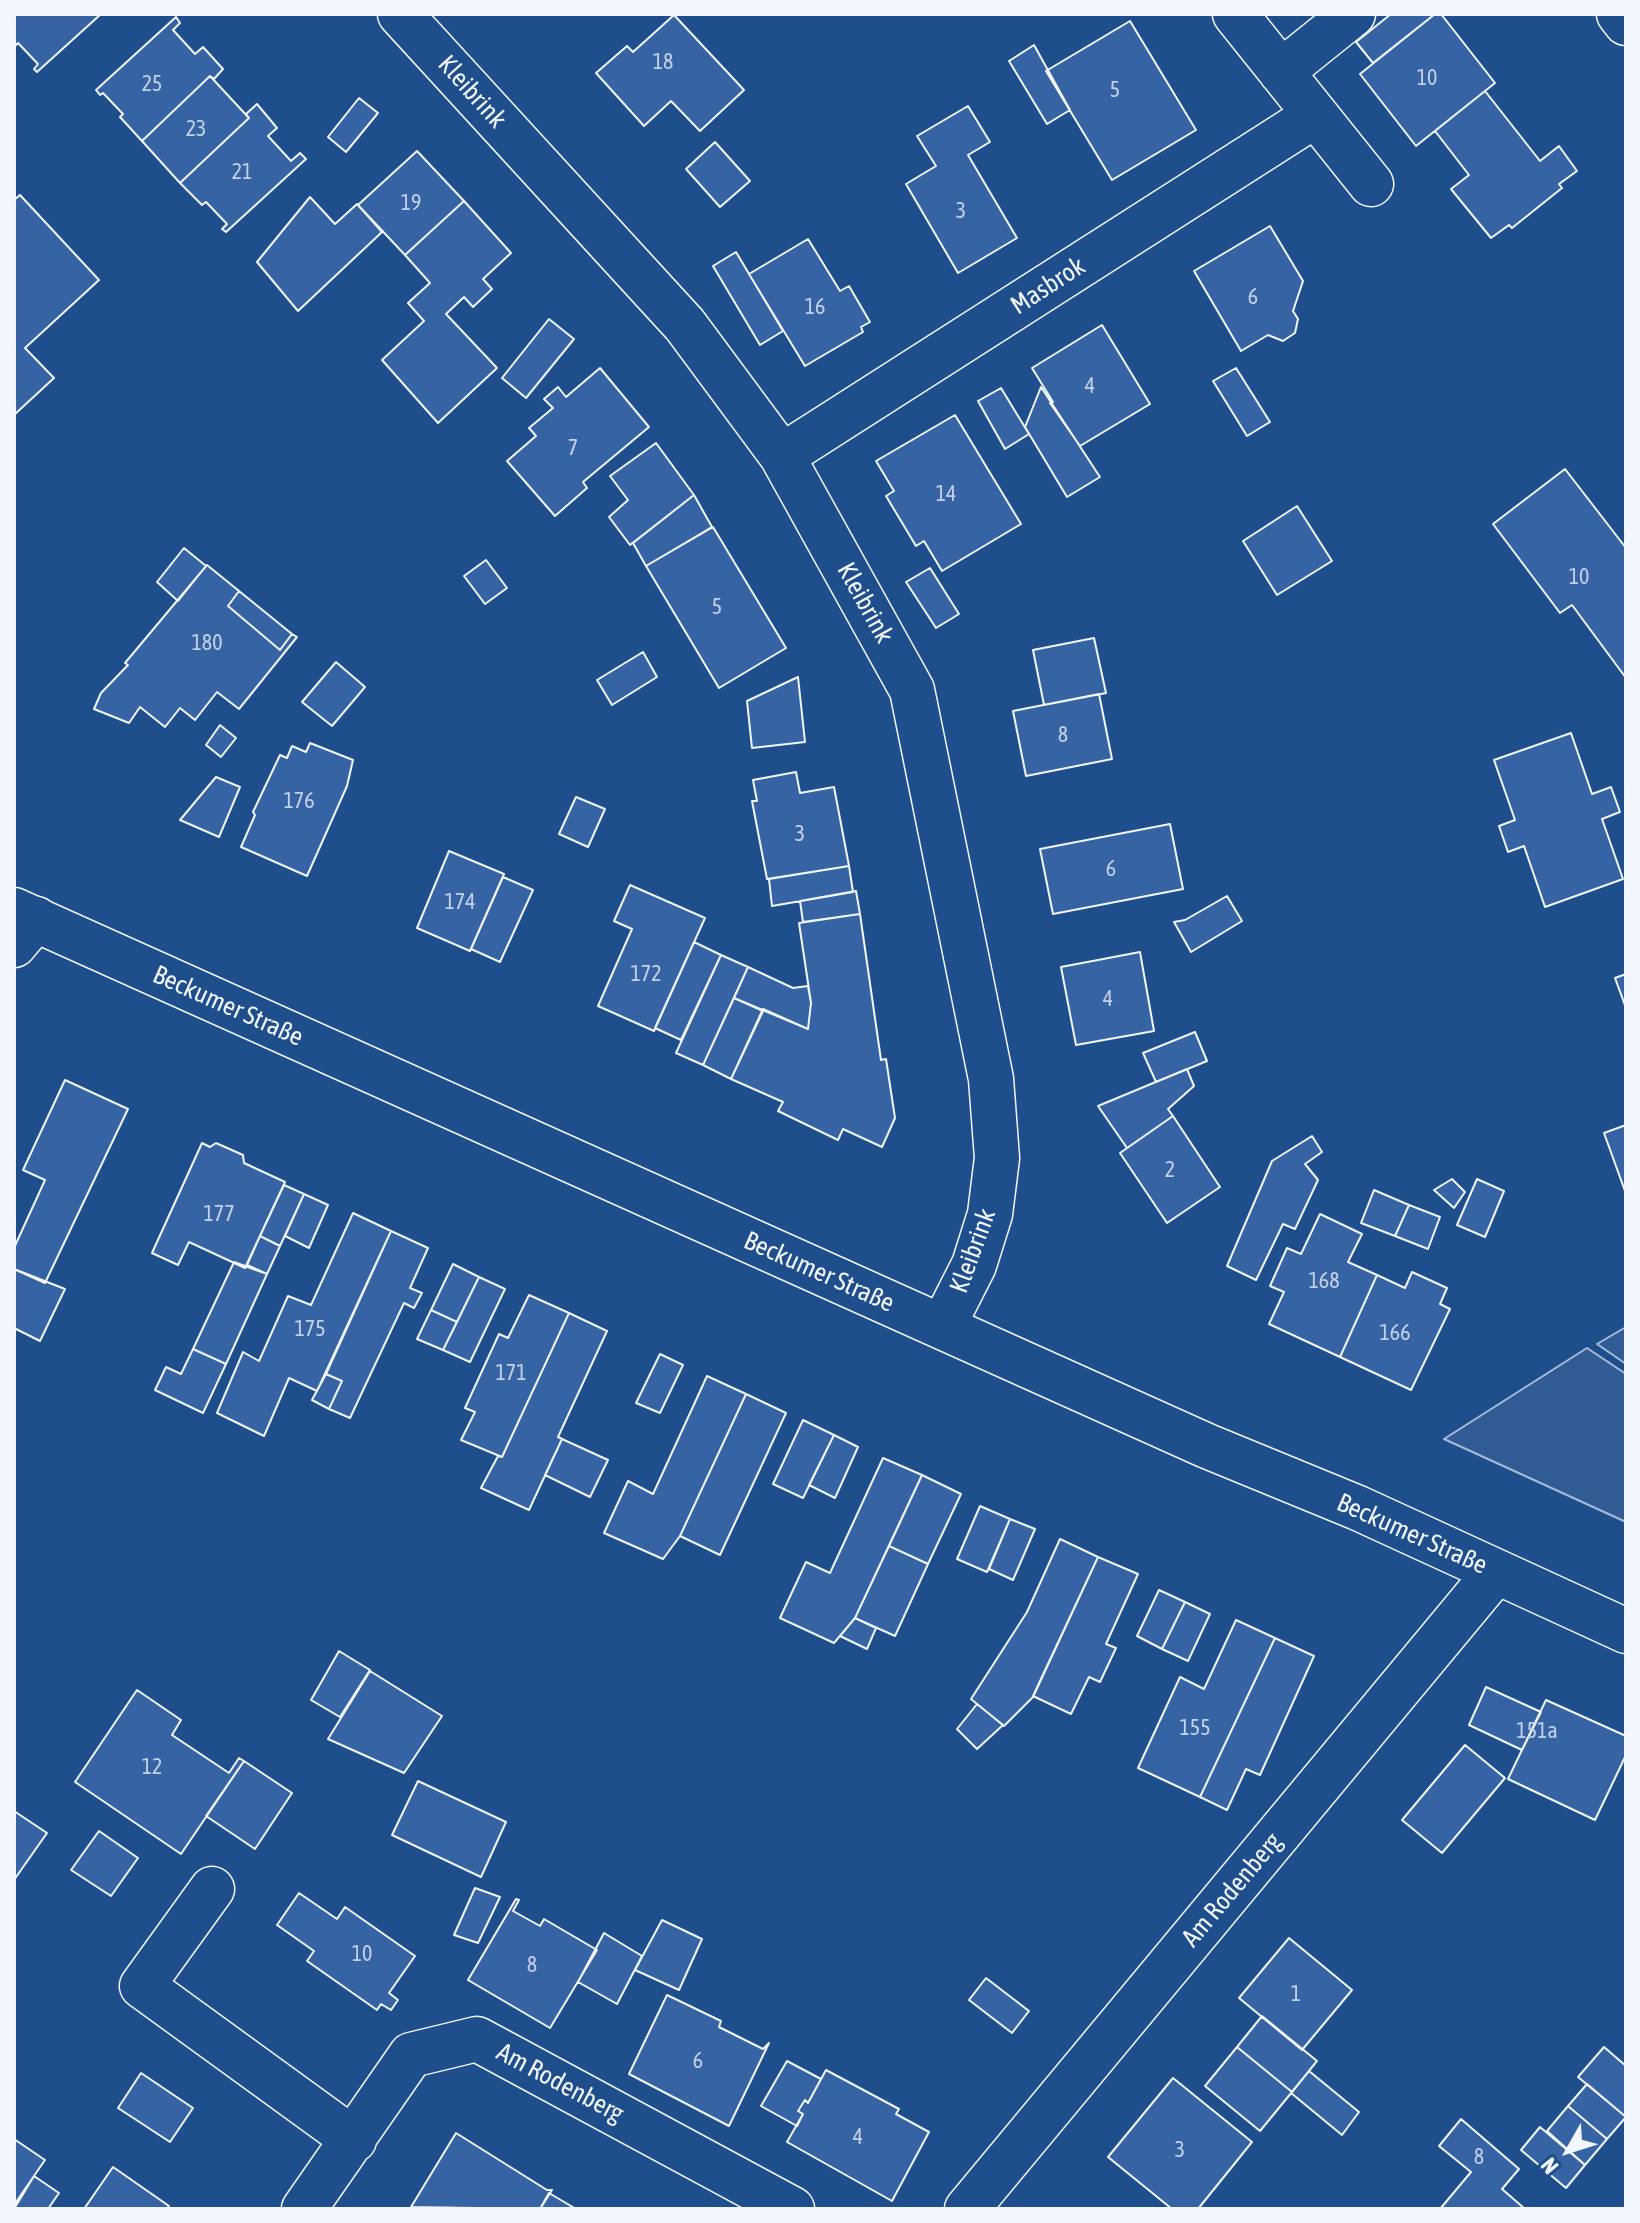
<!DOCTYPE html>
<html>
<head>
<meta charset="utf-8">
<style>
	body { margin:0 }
	#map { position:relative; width:1640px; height:2223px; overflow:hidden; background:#1f4e8c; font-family:"Asap Condensed",sans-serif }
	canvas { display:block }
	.frame { position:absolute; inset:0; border:16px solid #f2f6ff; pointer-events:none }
	.north { position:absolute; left:1528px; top:2111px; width:80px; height:80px; -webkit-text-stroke:6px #1f4e8c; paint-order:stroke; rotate:231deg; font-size:22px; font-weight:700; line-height:32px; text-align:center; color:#f2f6ff }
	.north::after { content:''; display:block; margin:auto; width:28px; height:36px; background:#f2f6ff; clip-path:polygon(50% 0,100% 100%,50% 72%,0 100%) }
</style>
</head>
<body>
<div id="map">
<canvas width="1640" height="2223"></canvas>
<div class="frame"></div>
<div class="north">N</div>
</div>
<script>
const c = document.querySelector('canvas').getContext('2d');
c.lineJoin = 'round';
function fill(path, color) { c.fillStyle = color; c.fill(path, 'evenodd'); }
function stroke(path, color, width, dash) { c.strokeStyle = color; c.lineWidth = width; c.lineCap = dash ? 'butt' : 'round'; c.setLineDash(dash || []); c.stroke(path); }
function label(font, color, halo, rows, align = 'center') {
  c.font = font + ' "Asap Condensed",sans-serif'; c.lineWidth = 6; c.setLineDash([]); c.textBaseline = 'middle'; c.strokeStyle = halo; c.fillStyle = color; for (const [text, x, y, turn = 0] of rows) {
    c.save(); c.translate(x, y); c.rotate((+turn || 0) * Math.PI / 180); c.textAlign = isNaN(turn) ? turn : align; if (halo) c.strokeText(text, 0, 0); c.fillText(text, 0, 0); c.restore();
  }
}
const built = new Path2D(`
	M 1626,1327 L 1626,1364 L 1597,1344 Z
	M 1587,1348 L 1626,1374 L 1626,1522 L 1444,1439 Z`);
const building = new Path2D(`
	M 14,14 L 101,14 L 37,72 L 34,69 L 38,64 L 18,43 L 14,47 Z
	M 1391,14 L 1435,14 L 1373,63 L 1356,42 Z
	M 1435,14 L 1441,14 L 1495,83 L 1416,146 L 1360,74 Z
	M 674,15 L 744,90 L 700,131 L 671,101 L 644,126 L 596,73 L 627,46 L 633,52 Z
	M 176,17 L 180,23 L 173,30 L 195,54 L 203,47 L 223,69 L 214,79 L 210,76 L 142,141 L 120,117 L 123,114 L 103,93 L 100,95 L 96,90 Z
	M 1130,21 L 1196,130 L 1112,180 L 1046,71 Z
	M 1034,45 L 1070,110 L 1047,124 L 1009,61 Z
	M 210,76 L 249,118 L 180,183 L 142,141 Z
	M 1485,91 L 1540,161 L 1559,146 L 1577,171 L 1559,184 L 1562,188 L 1512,228 L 1509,225 L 1491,238 L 1451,189 L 1469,175 L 1435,131 Z
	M 359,98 L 378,113 L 346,152 L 328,137 Z
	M 257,104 L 277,128 L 268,136 L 291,161 L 300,153 L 306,159 L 226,232 L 222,229 L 227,224 L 206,202 L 202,205 L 180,183 L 249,118 L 246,114 Z
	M 968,106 L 990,142 L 968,155 L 1017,238 L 958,273 L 906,184 L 936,166 L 917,136 Z
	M 715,142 L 750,181 L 720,207 L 686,169 Z
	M 417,151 L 464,201 L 405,255 L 358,205 Z
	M 20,195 L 99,280 L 25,348 L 54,378 L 14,415 L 14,200 Z
	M 310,197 L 335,224 L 357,204 L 382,232 L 298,311 L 257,262 Z
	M 464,201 L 511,253 L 483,279 L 492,289 L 473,307 L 464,297 L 446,314 L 497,368 L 438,423 L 382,360 L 424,321 L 408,303 L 430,283 L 405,255 Z
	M 1270,226 L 1303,281 L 1293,311 L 1298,319 L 1295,333 L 1283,341 L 1268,335 L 1241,351 L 1194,271 Z
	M 808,239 L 840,291 L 849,286 L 870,322 L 861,327 L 863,332 L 805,366 L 749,274 Z
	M 736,252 L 783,331 L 760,345 L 713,266 Z
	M 549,319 L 574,339 L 526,398 L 502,378 Z
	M 1102,325 L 1150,404 L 1080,446 L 1050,403 L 1053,402 L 1032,368 Z
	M 600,368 L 649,427 L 583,482 L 587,488 L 555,516 L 507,461 L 536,436 L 529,428 L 553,408 L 544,399 L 558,387 L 566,397 Z
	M 1236,368 L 1270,422 L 1247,436 L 1213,381 Z
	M 1041,387 L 1100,477 L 1067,497 L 1025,427 Z
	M 1001,388 L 1029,434 L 1005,449 L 978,401 Z
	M 955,415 L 1021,524 L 942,571 L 924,541 L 916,546 L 886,496 L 894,491 L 876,461 Z
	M 656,443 L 694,495 L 630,545 L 609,517 L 628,500 L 610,476 Z
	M 1565,469 L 1626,548 L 1626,678 L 1572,605 L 1560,613 L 1493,524 Z
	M 694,495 L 712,527 L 646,566 L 633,543 Z
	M 1297,506 L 1332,561 L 1277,595 L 1243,541 Z
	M 713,527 L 786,648 L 719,688 L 646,566 Z
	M 184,548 L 206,566 L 178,601 L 157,582 Z
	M 486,560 L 507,588 L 485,604 L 464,576 Z
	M 207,565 L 239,591 L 228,606 L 280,650 L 292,634 L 297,637 L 239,709 L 217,692 L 195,720 L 180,708 L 165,727 L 140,707 L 129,723 L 94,709 L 101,693 L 128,665 L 125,663 Z
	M 930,568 L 959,614 L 936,628 L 906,582 Z
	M 239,591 L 292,634 L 280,650 L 228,606 Z
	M 1094,638 L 1106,693 L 1044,705 L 1033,650 Z
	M 643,652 L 657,677 L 612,705 L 597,680 Z
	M 336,662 L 365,687 L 332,726 L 302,702 Z
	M 798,677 L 805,742 L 752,748 L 747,701 Z
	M 1099,694 L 1112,759 L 1026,776 L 1013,711 Z
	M 220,725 L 236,738 L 221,757 L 206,745 Z
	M 1571,733 L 1592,794 L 1611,787 L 1620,812 L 1602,819 L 1623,879 L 1545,907 L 1524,846 L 1508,852 L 1499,826 L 1515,820 L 1494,760 Z
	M 310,743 L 353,760 L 347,786 L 307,876 L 241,847 L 255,815 L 253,812 L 280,755 L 287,758 L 292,746 L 306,752 Z
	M 796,772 L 800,793 L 834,787 L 849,866 L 767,879 L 752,801 L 757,801 L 753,780 Z
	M 216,777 L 240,787 L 219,837 L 180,820 Z
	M 576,797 L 605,809 L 588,847 L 559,834 Z
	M 1170,824 L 1183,889 L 1053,914 L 1040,849 Z
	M 449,851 L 504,874 L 470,951 L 417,928 Z
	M 849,866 L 853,892 L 772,906 L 769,879 Z
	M 503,877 L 533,890 L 500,962 L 471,949 Z
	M 630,885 L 705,918 L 654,1031 L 598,1006 L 632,929 L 614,921 Z
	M 856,891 L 860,914 L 803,922 L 800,901 Z
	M 1227,896 L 1242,921 L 1191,952 L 1174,922 L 1185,920 Z
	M 860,914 L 881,1060 L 886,1059 L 895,1118 L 882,1147 L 843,1129 L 838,1140 L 778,1111 L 783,1102 L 731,1079 L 763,1009 L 808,1029 L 811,1003 L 799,923 Z
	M 694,942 L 721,955 L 681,1040 L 655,1028 Z
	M 1140,952 L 1154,1031 L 1076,1045 L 1061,967 Z
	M 721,955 L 748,967 L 703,1065 L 676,1053 Z
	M 748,967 L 793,988 L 808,986 L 811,1003 L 808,1029 L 734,998 Z
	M 1626,974 L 1626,1008 L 1615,978 Z
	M 734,998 L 763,1011 L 731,1079 L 703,1065 Z
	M 1195,1032 L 1207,1061 L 1156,1082 L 1143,1053 Z
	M 1187,1069 L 1194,1086 L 1168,1109 L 1173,1116 L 1127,1148 L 1098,1106 Z
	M 65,1080 L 128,1109 L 45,1283 L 14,1269 L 14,1248 L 45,1180 L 23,1170 Z
	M 1173,1116 L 1220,1187 L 1167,1223 L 1120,1153 Z
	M 1626,1125 L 1626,1190 L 1625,1191 L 1604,1133 Z
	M 1312,1136 L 1322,1152 L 1305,1164 L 1318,1180 L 1295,1229 L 1283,1224 L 1256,1280 L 1227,1266 L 1272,1161 Z
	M 202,1143 L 210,1147 L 216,1143 L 243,1155 L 244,1163 L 285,1182 L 245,1268 L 189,1242 L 178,1265 L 152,1253 Z
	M 1452,1179 L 1465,1192 L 1454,1208 L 1434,1190 Z
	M 1477,1179 L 1504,1191 L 1485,1237 L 1457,1225 Z
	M 284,1185 L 304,1194 L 280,1246 L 260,1236 Z
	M 1374,1190 L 1409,1205 L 1395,1236 L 1361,1223 Z
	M 304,1194 L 328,1205 L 309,1248 L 285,1236 Z
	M 1409,1205 L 1440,1217 L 1428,1249 L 1395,1236 Z
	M 353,1213 L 391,1231 L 317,1391 L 289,1378 L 264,1436 L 217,1413 L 243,1352 L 259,1361 L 288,1296 L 311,1305 Z
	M 1320,1214 L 1362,1234 L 1348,1262 L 1377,1275 L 1340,1357 L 1269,1324 L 1284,1292 L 1270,1286 L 1287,1248 L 1301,1254 Z
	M 391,1231 L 428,1248 L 410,1288 L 422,1293 L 414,1308 L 404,1303 L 350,1418 L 329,1409 L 342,1381 L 326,1374 Z
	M 260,1236 L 280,1246 L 267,1274 L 247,1265 Z
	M 234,1262 L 267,1274 L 226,1364 L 193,1349 Z
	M 453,1264 L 479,1277 L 457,1322 L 431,1310 Z
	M 14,1269 L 65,1289 L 40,1341 L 14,1328 Z
	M 1412,1272 L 1447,1288 L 1440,1304 L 1450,1309 L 1411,1390 L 1340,1357 L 1377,1275 L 1405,1288 Z
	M 479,1277 L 505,1289 L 470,1362 L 443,1350 Z
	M 529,1295 L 569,1313 L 502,1457 L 461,1440 L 475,1412 L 465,1408 L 499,1334 L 508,1338 Z
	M 431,1310 L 457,1322 L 443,1350 L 417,1339 Z
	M 569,1313 L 607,1331 L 558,1437 L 562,1439 L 529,1510 L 481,1488 L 498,1456 L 502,1457 Z
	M 193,1349 L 226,1364 L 203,1413 L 155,1390 L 166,1367 L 181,1374 Z
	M 660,1354 L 683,1365 L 660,1413 L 636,1403 Z
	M 326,1374 L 342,1381 L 329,1409 L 312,1400 Z
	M 707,1376 L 746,1394 L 680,1536 L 663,1559 L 604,1533 L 628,1481 L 653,1494 Z
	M 746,1394 L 786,1413 L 720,1555 L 680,1536 Z
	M 803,1420 L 834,1435 L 803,1498 L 773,1484 Z
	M 834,1435 L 858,1447 L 835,1498 L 809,1485 Z
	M 562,1439 L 608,1460 L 590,1497 L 545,1475 Z
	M 883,1458 L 922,1475 L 855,1618 L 834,1643 L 780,1618 L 806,1562 L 830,1573 Z
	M 922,1475 L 961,1494 L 928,1564 L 889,1546 Z
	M 980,1506 L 1010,1519 L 987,1572 L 957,1559 Z
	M 1010,1519 L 1035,1529 L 1013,1580 L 989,1569 Z
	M 1060,1539 L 1098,1557 L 1033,1697 L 1004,1726 L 971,1699 L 1027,1612 Z
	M 889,1546 L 928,1564 L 895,1636 L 855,1618 Z
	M 1098,1557 L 1138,1574 L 1106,1644 L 1116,1648 L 1100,1682 L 1089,1677 L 1071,1714 L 1033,1696 Z
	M 1159,1590 L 1185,1602 L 1162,1649 L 1137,1636 Z
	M 1185,1602 L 1210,1614 L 1188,1661 L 1162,1649 Z
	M 855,1618 L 876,1628 L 867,1649 L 840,1636 Z
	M 1236,1620 L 1275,1638 L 1200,1797 L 1138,1768 L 1180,1677 L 1204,1689 Z
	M 1275,1638 L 1314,1656 L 1260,1775 L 1246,1769 L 1227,1810 L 1200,1797 Z
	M 339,1651 L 370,1670 L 340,1717 L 311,1700 Z
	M 370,1671 L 442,1716 L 404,1773 L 328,1739 Z
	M 1486,1687 L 1541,1712 L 1522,1750 L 1469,1725 Z
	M 137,1690 L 181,1720 L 172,1735 L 229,1773 L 239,1758 L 244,1761 L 181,1854 L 75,1782 Z
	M 1546,1700 L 1626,1736 L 1626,1755 L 1595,1820 L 1508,1779 Z
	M 977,1704 L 1003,1725 L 977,1749 L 957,1729 Z
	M 1465,1745 L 1505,1778 L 1442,1853 L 1402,1820 Z
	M 244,1761 L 292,1793 L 255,1849 L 206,1816 Z
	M 418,1781 L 506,1822 L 481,1877 L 392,1835 Z
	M 14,1811 L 47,1833 L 14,1880 Z
	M 99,1831 L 138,1858 L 111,1896 L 71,1870 Z
	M 475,1888 L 500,1897 L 478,1943 L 454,1935 Z
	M 299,1893 L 337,1919 L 345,1907 L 415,1956 L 389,1993 L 398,2000 L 391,2010 L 381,2004 L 377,2010 L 307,1961 L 314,1951 L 277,1925 Z
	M 516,1899 L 519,1900 L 513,1911 L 540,1926 L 544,1919 L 597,1950 L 550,2028 L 468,1980 Z
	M 662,1920 L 702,1939 L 679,1990 L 635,1970 Z
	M 604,1933 L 642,1956 L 617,2004 L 578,1982 Z
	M 1289,1938 L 1352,1990 L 1302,2050 L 1239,1998 Z
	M 986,1978 L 1029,2011 L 1012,2033 L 969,2000 Z
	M 667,1995 L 721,2021 L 719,2027 L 763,2049 L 769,2043 L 729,2126 L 629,2074 Z
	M 1262,2016 L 1317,2061 L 1292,2092 L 1237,2047 Z
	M 1237,2047 L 1292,2092 L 1260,2131 L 1205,2086 Z
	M 1604,2047 L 1626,2066 L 1626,2117 L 1578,2077 Z
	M 787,2061 L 821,2079 L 808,2103 L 805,2100 L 798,2111 L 803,2114 L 797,2126 L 761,2106 Z
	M 826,2070 L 899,2109 L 896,2114 L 929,2132 L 892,2201 L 787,2142 L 803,2114 L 798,2111 L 805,2100 L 808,2103 Z
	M 1309,2071 L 1359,2112 L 1342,2135 L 1291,2093 Z
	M 141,2073 L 193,2108 L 170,2142 L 118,2108 Z
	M 1173,2078 L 1252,2142 L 1198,2209 L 1172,2209 L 1108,2157 Z
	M 1587,2084 L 1626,2117 L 1607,2139 L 1568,2106 Z
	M 1568,2106 L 1607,2139 L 1585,2165 L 1547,2131 Z
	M 1461,2119 L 1519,2169 L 1502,2189 L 1525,2209 L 1440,2209 L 1471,2172 L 1439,2146 Z
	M 1540,2127 L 1585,2165 L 1566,2188 L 1521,2150 Z
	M 456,2133 L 547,2190 L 552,2190 L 540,2209 L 411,2207 Z
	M 14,2139 L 45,2160 L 14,2205 Z
	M 113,2167 L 169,2206 L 167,2209 L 84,2209 Z
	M 34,2176 L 59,2193 L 48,2209 L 14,2209 Z
	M 549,2193 L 576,2209 L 540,2209 Z`);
const minor = new Path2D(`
	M 400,14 L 685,325 L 782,456 L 912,690 L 991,1079 L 997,1158 L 990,1214 L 974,1265 L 943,1326
	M 1235,14 L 1371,184
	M 1619,14 L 1626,23
	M 1281,72 L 1353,14
	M 782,456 L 1314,116
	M 14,945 L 36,919
	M 212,1889 L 142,1986 L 354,2140
	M 304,2209 L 411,2055 L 477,2039 L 792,2209
	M 967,2209 L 1496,1572`);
const primary = new Path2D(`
	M 14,910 L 1207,1446 L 1358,1508 L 1626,1631`);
const numberNames = [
	["18",663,62],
	["10",1427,78],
	["25",152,84],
	["5",1115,90],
	["23",196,129],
	["21",242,172],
	["19",411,203],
	["3",961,211],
	["6",1253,297],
	["16",815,307],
	["4",1090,386],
	["7",573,448],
	["14",946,494],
	["10",1579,577],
	["5",717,607],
	["180",207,643],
	["8",1063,735],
	["176",299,801],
	["3",800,834],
	["6",1111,869],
	["174",460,902],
	["172",646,974],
	["4",1108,999],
	["2",1170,1170],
	["177",219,1214],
	["168",1324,1281],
	["175",310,1329],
	["166",1395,1333],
	["171",511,1373],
	["155",1195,1728],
	["151a",1537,1731],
	["12",152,1767],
	["10",362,1954],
	["8",532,1965],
	["1",1296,1994],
	["6",698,2061],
	["4",858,2137],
	["3",1180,2150],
	["8",1479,2157]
];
const streetNames = [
	["Kleibrink",472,92,48],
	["Masbrok",1048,286,-33],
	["Kleibrink",865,603,61],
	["Beckumer Straße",228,1006,24],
	["Kleibrink",973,1251,-70],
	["Beckumer Straße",819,1272,24],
	["Beckumer Straße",1412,1534,24],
	["Am Rodenberg",1232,1890,-50],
	["Am Rodenberg",560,2083,28]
];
fill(built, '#305b95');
stroke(built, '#a8bbd7', 2);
fill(building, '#3563a3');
stroke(building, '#f2f6ff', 2);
stroke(minor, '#f2f6ff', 47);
stroke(primary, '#f2f6ff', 47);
stroke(minor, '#1f4e8c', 44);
stroke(primary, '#1f4e8c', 44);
label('22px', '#c3d1e8', null, numberNames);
label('26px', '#f2f6ff', '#1f4e8c', streetNames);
</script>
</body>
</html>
